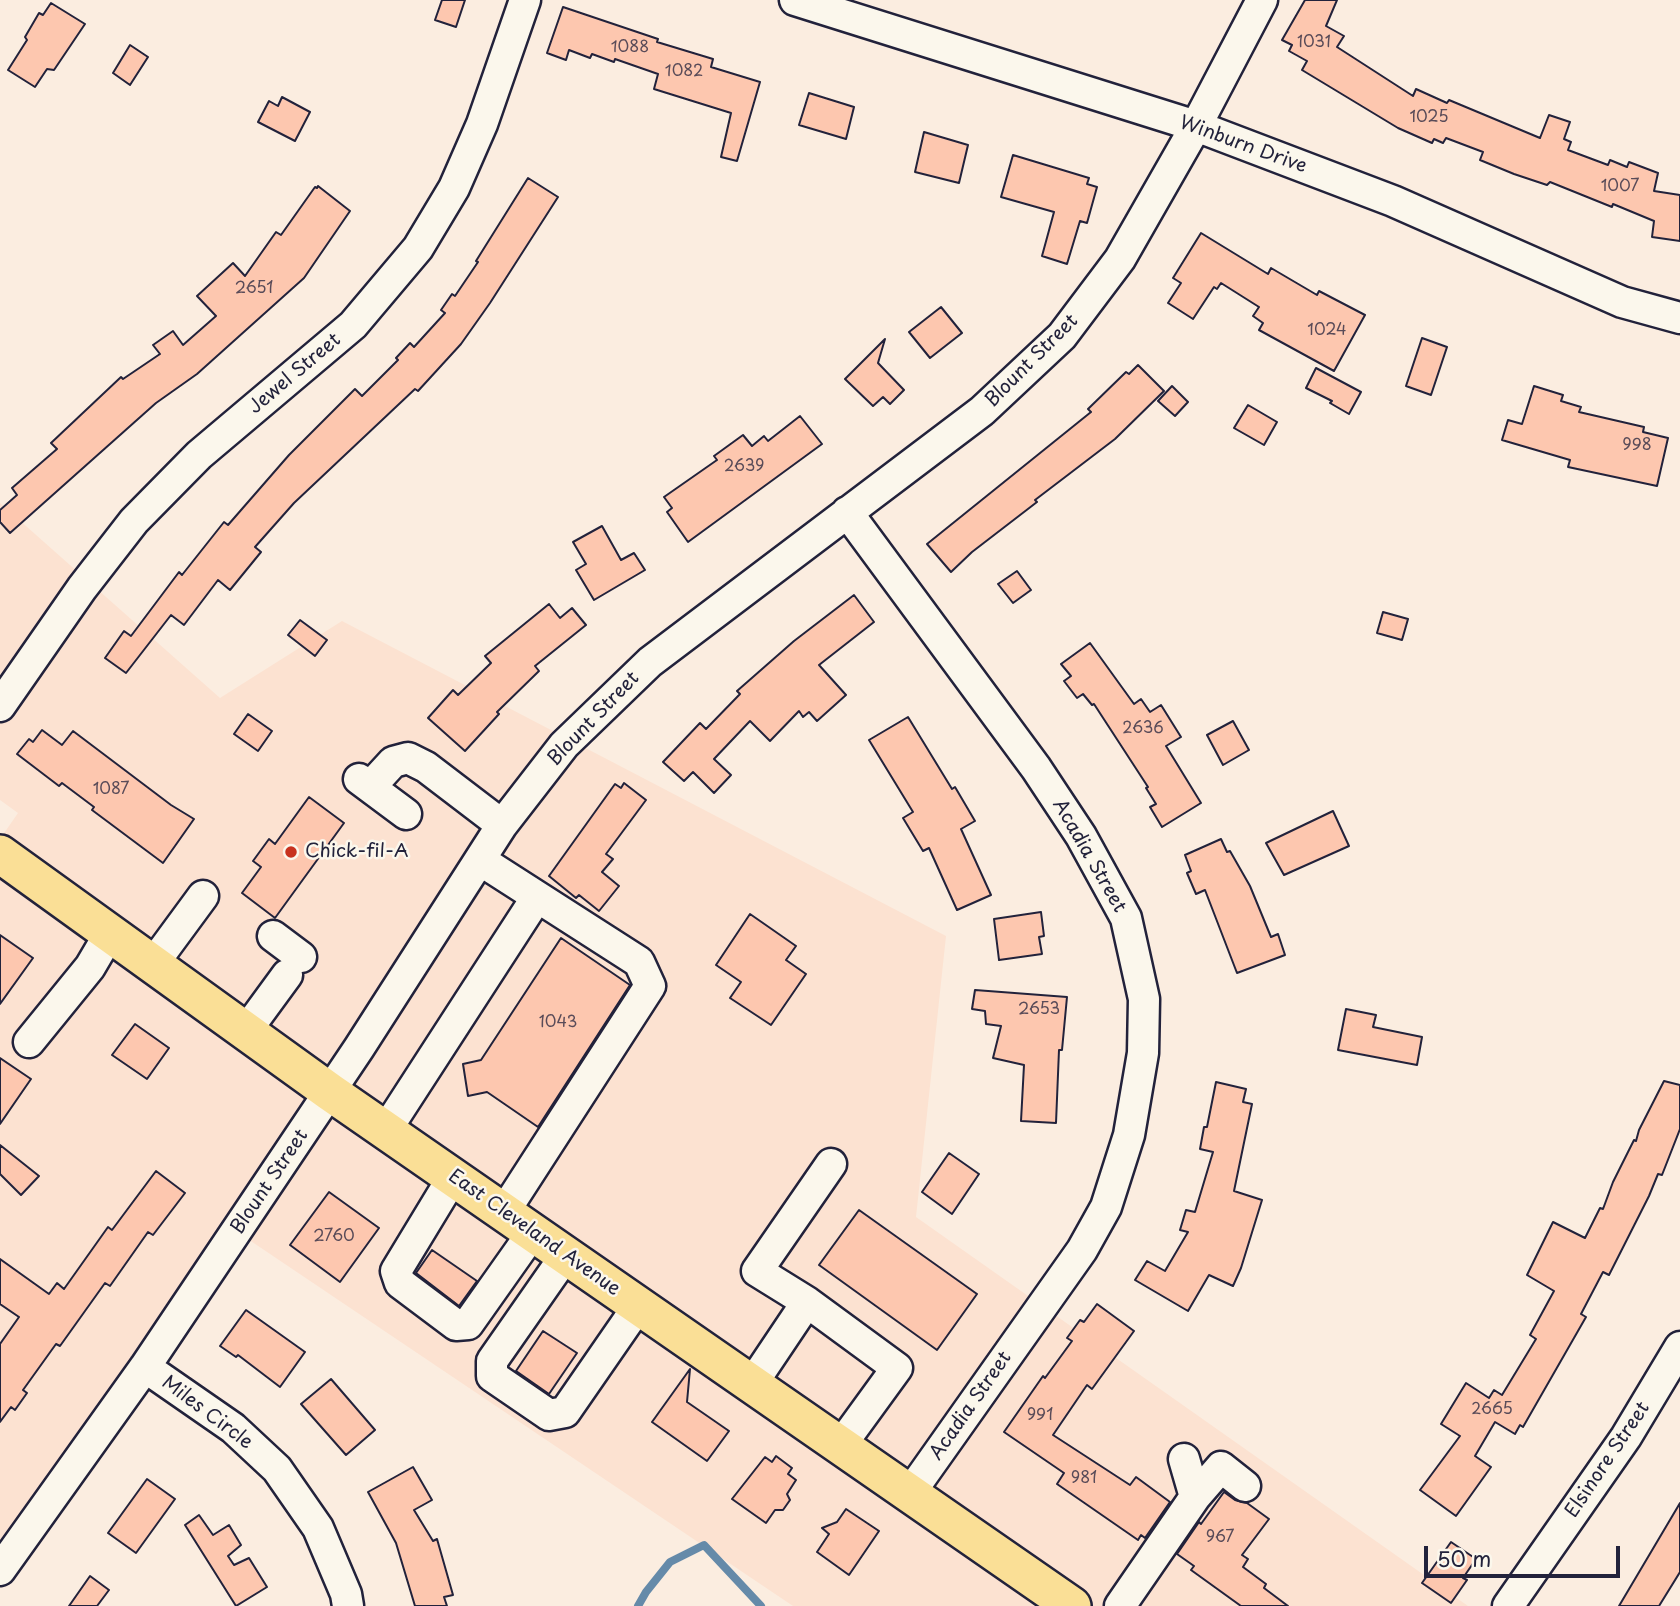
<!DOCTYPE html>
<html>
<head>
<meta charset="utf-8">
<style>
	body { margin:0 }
	#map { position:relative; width:1680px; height:1606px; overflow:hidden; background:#fbede0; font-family:"Playpen Sans",sans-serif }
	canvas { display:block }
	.scale { position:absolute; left:1424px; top:1546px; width:196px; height:32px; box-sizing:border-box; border:4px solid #22223b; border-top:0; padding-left:9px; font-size:21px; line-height:24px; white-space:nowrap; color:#22223b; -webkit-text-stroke:5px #fbf7ec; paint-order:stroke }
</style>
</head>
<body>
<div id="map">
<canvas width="1680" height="1606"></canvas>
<div class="scale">50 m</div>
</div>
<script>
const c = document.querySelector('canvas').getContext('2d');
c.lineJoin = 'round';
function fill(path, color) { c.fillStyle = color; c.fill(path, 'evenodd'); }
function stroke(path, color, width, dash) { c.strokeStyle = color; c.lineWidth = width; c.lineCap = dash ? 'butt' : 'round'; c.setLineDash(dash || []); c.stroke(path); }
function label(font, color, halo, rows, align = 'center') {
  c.font = font + ' "Playpen Sans",sans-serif'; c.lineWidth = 5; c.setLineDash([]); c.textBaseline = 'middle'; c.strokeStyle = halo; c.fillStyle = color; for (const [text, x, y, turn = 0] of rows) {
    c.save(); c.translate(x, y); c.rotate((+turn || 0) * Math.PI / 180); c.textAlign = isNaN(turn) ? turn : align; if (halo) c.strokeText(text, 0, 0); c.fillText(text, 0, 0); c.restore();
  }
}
const built = new Path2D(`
	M 0,503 L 220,698 L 342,621 L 946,936 L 916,1217 L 1468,1606 L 793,1606 L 224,1223 L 0,1556 L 0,839 L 18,813 L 0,800 Z`);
const stream = new Path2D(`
	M 638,1606 L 646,1592 L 670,1562 L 704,1545 L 761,1606`);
const building = new Path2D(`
	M 442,0 L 465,0 L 456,27 L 435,20 Z
	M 1305,0 L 1337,0 L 1326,26 L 1344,36 L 1337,47 L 1413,96 L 1416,89 L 1447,103 L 1449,100 L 1540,138 L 1549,115 L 1570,122 L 1564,139 L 1571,142 L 1568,150 L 1608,165 L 1610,160 L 1627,167 L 1629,162 L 1658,173 L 1654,191 L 1680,195 L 1680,241 L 1652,237 L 1654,221 L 1613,204 L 1612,207 L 1550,182 L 1547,185 L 1514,174 L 1480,160 L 1483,152 L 1446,138 L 1443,143 L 1434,139 L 1432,143 L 1398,128 L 1302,70 L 1307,61 L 1289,51 L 1292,45 L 1282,40 Z
	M 51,3 L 85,24 L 54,70 L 47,69 L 35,87 L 8,70 L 27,40 L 25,37 L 39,13 L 43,15 Z
	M 563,7 L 658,39 L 657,42 L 713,59 L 711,67 L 760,82 L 737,161 L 721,157 L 731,113 L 654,89 L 658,74 L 615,59 L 614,62 L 592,54 L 590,58 L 569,50 L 566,60 L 547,53 Z
	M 130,45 L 148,57 L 130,85 L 113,73 Z
	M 809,93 L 854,107 L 846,139 L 799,125 Z
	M 282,97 L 310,112 L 295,141 L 258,122 L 269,101 L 278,106 Z
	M 924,132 L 968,145 L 959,183 L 915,172 Z
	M 1013,155 L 1089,178 L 1087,184 L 1097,187 L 1087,223 L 1080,221 L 1067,264 L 1042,256 L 1054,212 L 1001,197 Z
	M 528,178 L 558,197 L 490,303 L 461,344 L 418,391 L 415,389 L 294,503 L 255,547 L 261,552 L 230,590 L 218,580 L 184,625 L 171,615 L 126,673 L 105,658 L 124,631 L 131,636 L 179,572 L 182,575 L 224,522 L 228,525 L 289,455 L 355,389 L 362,396 L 398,360 L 396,358 L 410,343 L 414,347 L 445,313 L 441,310 L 452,294 L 455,296 L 478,262 L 476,261 Z
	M 318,186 L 350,211 L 304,278 L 197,374 L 156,403 L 10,533 L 0,522 L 0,510 L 17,495 L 12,488 L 57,449 L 51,443 L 121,377 L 123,379 L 160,354 L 153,345 L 173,331 L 183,345 L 216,316 L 197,296 L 233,263 L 245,276 L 276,232 L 281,235 L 315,187 L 317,188 Z
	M 1201,233 L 1268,274 L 1271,268 L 1317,295 L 1319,291 L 1365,315 L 1334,371 L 1259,330 L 1263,323 L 1253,316 L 1259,307 L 1221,283 L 1217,289 L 1214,287 L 1193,319 L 1168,303 L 1181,283 L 1173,278 Z
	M 941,307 L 962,333 L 930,358 L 909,332 Z
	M 1422,338 L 1447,347 L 1431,395 L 1406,386 Z
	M 885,339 L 878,363 L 904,390 L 890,404 L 883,397 L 873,406 L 845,379 Z
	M 1138,365 L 1164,391 L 1115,439 L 1035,500 L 1037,502 L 972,552 L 951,572 L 927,544 L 1091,412 L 1088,409 L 1126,372 L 1129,374 Z
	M 1316,368 L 1361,392 L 1349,414 L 1330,403 L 1332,401 L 1306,388 Z
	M 1172,386 L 1188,402 L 1175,416 L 1158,401 Z
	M 1534,386 L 1563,395 L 1561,401 L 1581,407 L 1579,412 L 1644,427 L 1643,432 L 1668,438 L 1657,486 L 1568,467 L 1570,460 L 1502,440 L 1508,420 L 1522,424 Z
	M 1248,405 L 1277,422 L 1264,445 L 1234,428 Z
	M 800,416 L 822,444 L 688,542 L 667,512 L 672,508 L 664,497 L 717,460 L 714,456 L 743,435 L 752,446 L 764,436 L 768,441 Z
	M 602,526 L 621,560 L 634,553 L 645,570 L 594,600 L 576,570 L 586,564 L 573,542 Z
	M 1017,571 L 1031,590 L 1013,603 L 998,584 Z
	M 854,595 L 874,622 L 819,665 L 846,695 L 817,721 L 809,712 L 803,717 L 799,711 L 770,741 L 750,721 L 714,759 L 731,775 L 714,793 L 693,772 L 684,781 L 663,762 L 700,723 L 706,729 L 740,694 L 737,691 L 794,641 Z
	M 549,604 L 560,618 L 572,608 L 586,625 L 535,666 L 539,671 L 497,712 L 499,714 L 465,751 L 428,718 L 453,690 L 458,695 L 491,663 L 485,656 Z
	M 1383,612 L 1408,619 L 1402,640 L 1377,633 Z
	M 300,620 L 327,640 L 315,656 L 288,635 Z
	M 1090,643 L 1134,704 L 1141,699 L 1150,712 L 1161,705 L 1181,737 L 1166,746 L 1201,803 L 1162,827 L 1150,807 L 1156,804 L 1146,788 L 1148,787 L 1094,704 L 1092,705 L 1083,694 L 1077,698 L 1064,681 L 1071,676 L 1061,664 Z
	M 248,714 L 272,731 L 258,751 L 234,734 Z
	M 908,717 L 952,789 L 955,787 L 975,821 L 961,829 L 991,895 L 957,910 L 929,848 L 923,851 L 903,818 L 913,812 L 869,740 Z
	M 1233,721 L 1249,750 L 1223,765 L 1207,735 Z
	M 42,730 L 62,745 L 73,731 L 171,805 L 194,819 L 163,863 L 92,810 L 94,807 L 62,783 L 59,786 L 17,754 L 29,739 L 33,742 Z
	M 624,783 L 646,800 L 606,854 L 613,859 L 602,872 L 619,886 L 599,911 L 579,895 L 576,898 L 549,876 L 615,784 L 621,788 Z
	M 309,797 L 344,823 L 275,918 L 242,893 L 261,867 L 253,861 L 269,839 L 275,844 Z
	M 1333,811 L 1349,846 L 1284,875 L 1266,843 Z
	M 1221,839 L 1227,852 L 1230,851 L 1250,886 L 1271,937 L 1278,934 L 1285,955 L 1237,973 L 1205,890 L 1196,894 L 1187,873 L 1191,871 L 1185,855 Z
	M 1041,912 L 1044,936 L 1039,937 L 1042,954 L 999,960 L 994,919 Z
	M 750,914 L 796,946 L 786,960 L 806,974 L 771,1025 L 730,998 L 741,982 L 716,965 Z
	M 0,935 L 33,958 L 0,1004 Z
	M 561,938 L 630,985 L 538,1127 L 487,1092 L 468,1096 L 463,1064 L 481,1060 Z
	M 975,990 L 1067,997 L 1062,1050 L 1059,1050 L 1056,1123 L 1021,1121 L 1024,1065 L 993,1058 L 1001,1026 L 986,1024 L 985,1011 L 972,1009 Z
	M 1346,1009 L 1376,1015 L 1373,1027 L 1422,1037 L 1417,1065 L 1338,1050 Z
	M 135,1024 L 169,1048 L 147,1079 L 112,1055 Z
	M 0,1058 L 31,1079 L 0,1124 Z
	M 1664,1081 L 1680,1085 L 1680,1129 L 1662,1175 L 1658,1174 L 1649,1196 L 1609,1275 L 1603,1272 L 1581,1314 L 1586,1317 L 1523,1427 L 1520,1425 L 1515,1434 L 1495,1422 L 1475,1456 L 1491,1467 L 1456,1516 L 1420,1490 L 1460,1436 L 1441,1424 L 1466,1383 L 1489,1398 L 1494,1390 L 1502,1395 L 1536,1339 L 1530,1335 L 1554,1291 L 1527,1275 L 1553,1222 L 1585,1238 L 1600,1208 L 1603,1209 L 1613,1182 L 1634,1140 L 1636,1141 L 1639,1130 Z
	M 1216,1082 L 1246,1089 L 1243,1102 L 1252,1104 L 1234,1191 L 1262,1200 L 1241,1268 L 1233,1286 L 1209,1275 L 1188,1311 L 1135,1280 L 1147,1261 L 1165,1271 L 1188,1232 L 1180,1230 L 1186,1210 L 1195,1212 L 1213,1152 L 1200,1149 L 1204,1127 L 1207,1127 Z
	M 0,1145 L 39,1176 L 21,1195 L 0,1174 Z
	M 949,1153 L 979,1174 L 952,1214 L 922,1192 Z
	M 156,1171 L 185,1193 L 153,1235 L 148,1232 L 110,1286 L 105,1283 L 60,1346 L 56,1344 L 23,1390 L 27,1393 L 15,1410 L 11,1407 L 0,1422 L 0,1344 L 19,1317 L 0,1304 L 0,1259 L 49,1294 L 57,1283 L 64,1289 L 108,1227 L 112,1230 Z
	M 329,1192 L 379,1228 L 340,1282 L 290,1245 Z
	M 859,1210 L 977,1294 L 937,1350 L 819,1265 Z
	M 432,1250 L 477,1281 L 459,1306 L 416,1273 Z
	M 1097,1304 L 1134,1331 L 1092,1389 L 1087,1385 L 1053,1435 L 1130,1485 L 1136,1477 L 1170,1502 L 1145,1538 L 1141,1535 L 1138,1540 L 1057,1484 L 1064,1473 L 1004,1432 L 1043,1376 L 1045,1378 L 1072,1341 L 1067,1338 L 1080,1320 L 1084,1322 Z
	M 246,1310 L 305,1352 L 280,1387 L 238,1355 L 236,1357 L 220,1346 Z
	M 543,1331 L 577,1353 L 549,1394 L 516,1371 Z
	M 690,1369 L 687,1402 L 729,1431 L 707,1461 L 652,1422 Z
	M 331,1379 L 375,1430 L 346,1455 L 301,1404 Z
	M 776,1456 L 792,1468 L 788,1474 L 796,1480 L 787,1494 L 790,1500 L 783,1510 L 775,1510 L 766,1523 L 732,1499 L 765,1457 L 772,1462 Z
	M 413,1467 L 432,1500 L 414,1510 L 433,1541 L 437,1539 L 453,1595 L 444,1597 L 447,1606 L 415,1606 L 396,1543 L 368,1492 Z
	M 147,1479 L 175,1499 L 136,1553 L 108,1533 Z
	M 1224,1492 L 1235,1500 L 1247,1503 L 1269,1519 L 1242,1555 L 1248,1559 L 1243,1567 L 1266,1584 L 1264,1588 L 1288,1606 L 1241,1606 L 1191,1570 L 1194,1566 L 1177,1554 L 1199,1522 L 1201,1524 Z
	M 1680,1503 L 1680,1572 L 1659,1606 L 1619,1606 Z
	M 846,1509 L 879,1531 L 849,1575 L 817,1552 L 829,1534 L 822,1528 L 837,1522 Z
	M 199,1515 L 213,1535 L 229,1525 L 241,1545 L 228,1556 L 234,1565 L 249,1558 L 267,1587 L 236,1606 L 185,1525 Z
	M 1451,1542 L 1476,1559 L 1463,1578 L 1467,1580 L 1451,1603 L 1422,1583 Z
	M 90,1576 L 109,1590 L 97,1606 L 69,1606 Z`);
const minor = new Path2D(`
	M 795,0 L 1196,126 L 1393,201 L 1622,302 L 1680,318
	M 847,512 L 1036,768 L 1081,836 L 1126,918 L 1144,999 L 1143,1053 L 1129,1135 L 1106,1207 L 1082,1250 L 910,1493
	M 0,706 L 82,588 L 134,521 L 199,455 L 353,325 L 418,248 L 454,188 L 482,124 L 525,0
	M 359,779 L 406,814
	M 370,787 L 393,762 L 408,758 L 426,767 L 502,825
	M 480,860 L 639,962 L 650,986 L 504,1212
	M 273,936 L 301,957
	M 153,964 L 203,896
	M 246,1031 L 287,975
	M 29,1042 L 90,967 L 110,933
	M 386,1130 L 537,897
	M 453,1177 L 396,1271 L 400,1283 L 456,1325 L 468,1324 L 533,1232
	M 566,1255 L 492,1361 L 492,1376 L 549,1415 L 565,1412 L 639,1305
	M 807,1302 L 897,1368 L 841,1445
	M 145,1367 L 233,1428 L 277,1469 L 318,1528 L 346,1594 L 348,1606
	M 752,1384 L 807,1302 L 757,1271 L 831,1164
	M 1184,1459 L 1195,1497
	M 0,1570 L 145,1367 L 359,1048 L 502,825 L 564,745 L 650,662 L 982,411 L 1062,336 L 1120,259 L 1196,126 L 1262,0
	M 1120,1606 L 1195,1497 L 1221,1467 L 1245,1486
	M 1508,1606 L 1626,1437 L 1680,1347`);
const major = new Path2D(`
	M 0,854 L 330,1092 L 1072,1606`);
const markers = [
	[291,852,7,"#c8321e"]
];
const numberNames = [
	["1031",1314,43],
	["1088",630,48],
	["1082",684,72],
	["1025",1429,118],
	["1007",1620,187],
	["2651",254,289],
	["1024",1327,331],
	["998",1637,446],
	["2639",744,467],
	["2636",1143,729],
	["1087",111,790],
	["2653",1039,1010],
	["1043",558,1023],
	["2760",334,1237],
	["2665",1492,1410],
	["991",1040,1416],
	["981",1084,1479],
	["967",1220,1538]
];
const streetNames = [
	["Winburn Drive",1243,145,20],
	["Blount Street",1032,361,-45],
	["Jewel Street",295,374,-40],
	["Blount Street",594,719,-46],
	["Acadia Street",1089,856,60],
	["Blount Street",270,1182,-56],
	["East Cleveland Avenue",534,1233,35],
	["Acadia Street",971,1406,-55],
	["Miles Circle",207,1413,37],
	["Elsinore Street",1608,1460,-56]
];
const poiNames = [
	["Chick-fil-A",305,852]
];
fill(built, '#fce2d1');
stroke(stream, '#658aa9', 8);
fill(building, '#fdc7af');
stroke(building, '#22223b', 2);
stroke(minor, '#22223b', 35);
stroke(major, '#22223b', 42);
stroke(minor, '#fbf7ec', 30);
stroke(major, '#fadf96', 37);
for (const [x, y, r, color] of markers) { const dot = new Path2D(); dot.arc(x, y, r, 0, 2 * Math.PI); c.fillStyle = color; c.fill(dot); stroke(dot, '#fbf7ec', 2.5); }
label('16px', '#594b58', null, numberNames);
label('19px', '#22223b', '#fbf7ec', streetNames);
label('19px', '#22223b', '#fbf7ec', poiNames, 'left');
</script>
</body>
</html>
